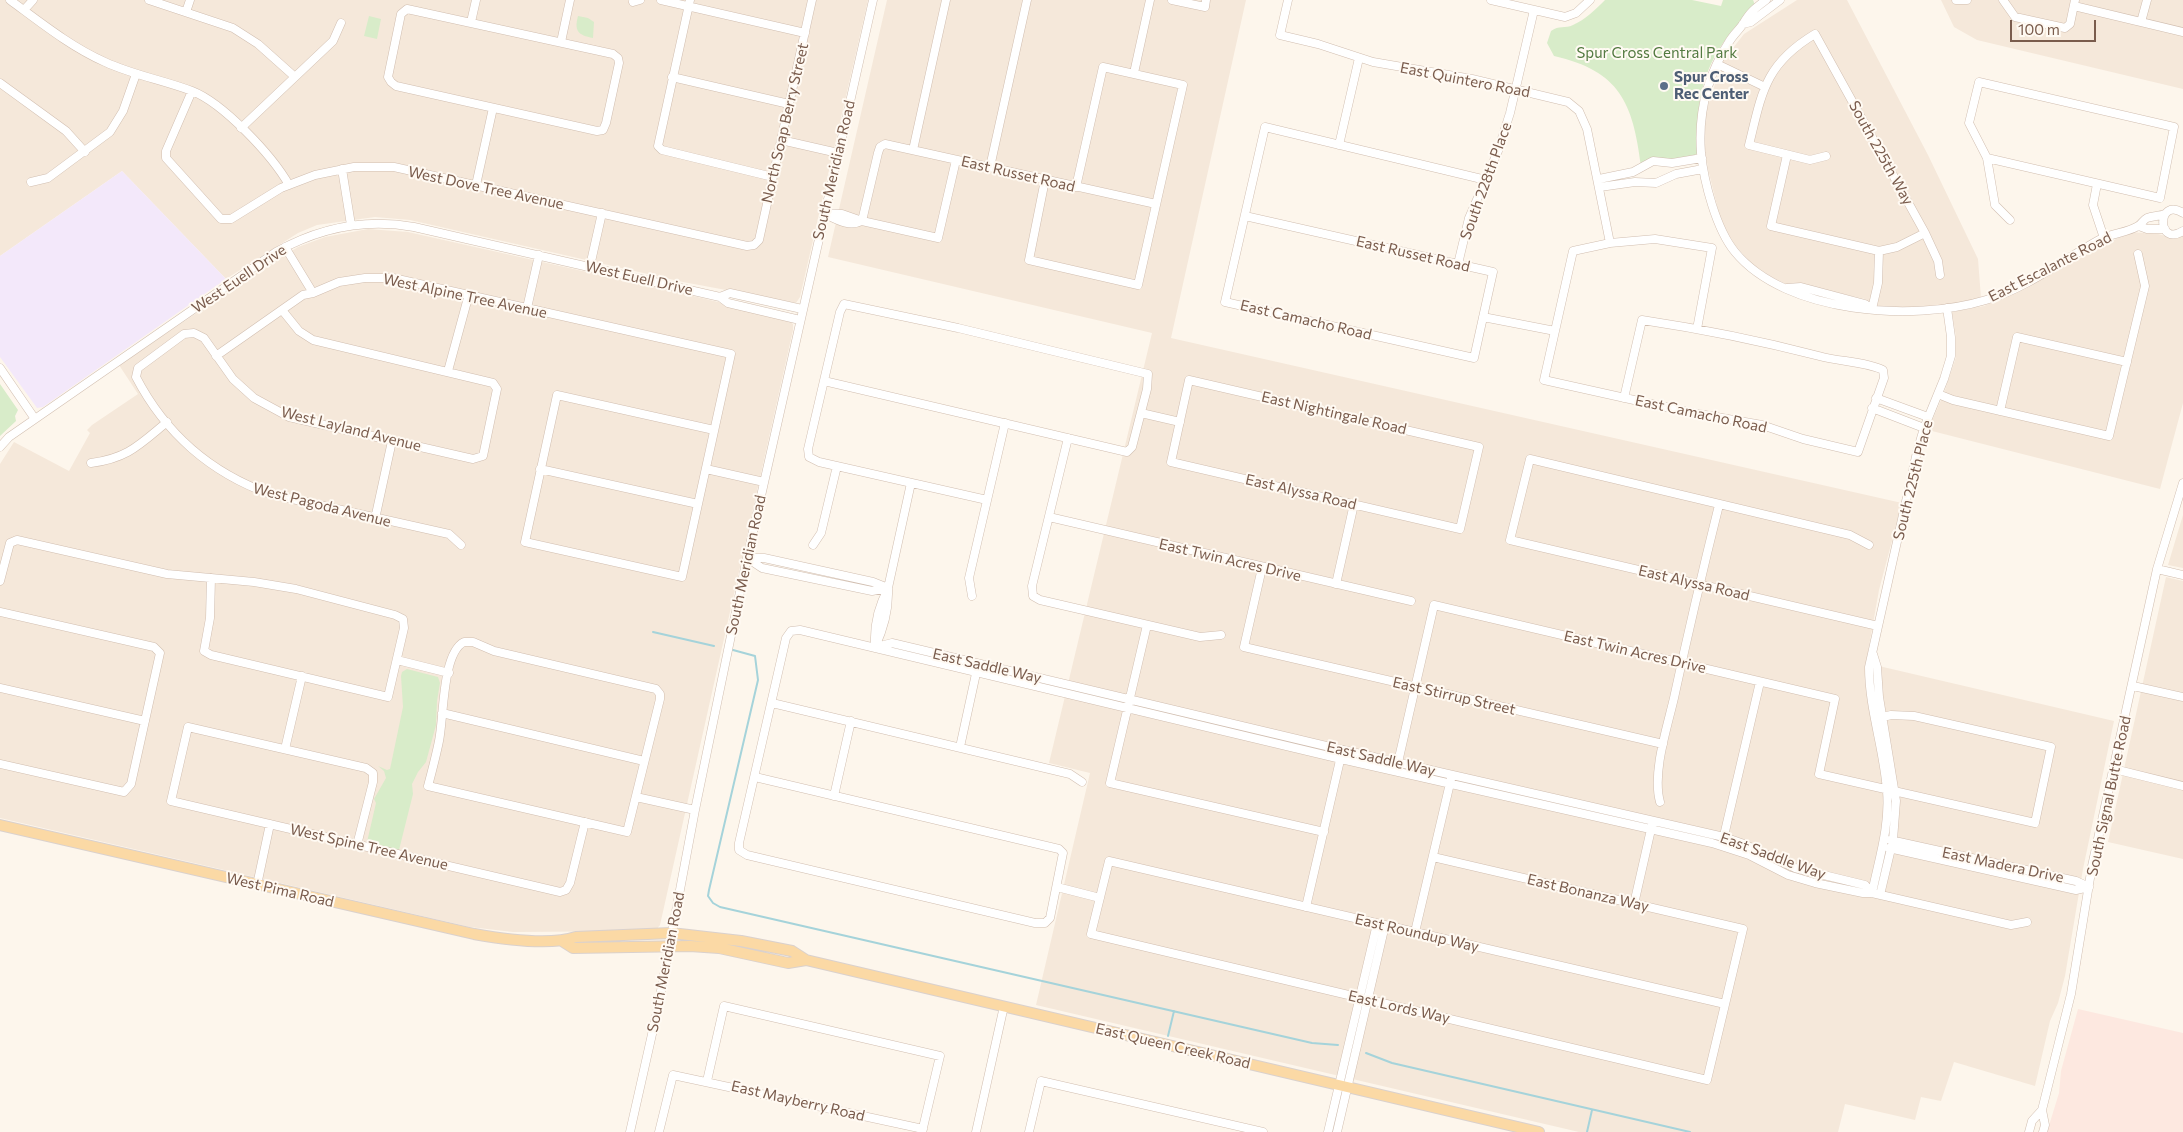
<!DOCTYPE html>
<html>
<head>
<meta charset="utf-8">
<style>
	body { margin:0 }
	#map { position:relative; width:2183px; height:1132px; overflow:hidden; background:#fdf6ec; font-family:Commissioner,sans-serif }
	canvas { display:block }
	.scale { position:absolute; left:2010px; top:20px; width:86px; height:22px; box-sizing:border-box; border:2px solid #7a5c4d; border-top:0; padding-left:6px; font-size:15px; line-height:18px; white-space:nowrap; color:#7a5c4d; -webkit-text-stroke:4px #fffaf3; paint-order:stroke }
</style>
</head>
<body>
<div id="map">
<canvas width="2183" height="1132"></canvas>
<div class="scale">100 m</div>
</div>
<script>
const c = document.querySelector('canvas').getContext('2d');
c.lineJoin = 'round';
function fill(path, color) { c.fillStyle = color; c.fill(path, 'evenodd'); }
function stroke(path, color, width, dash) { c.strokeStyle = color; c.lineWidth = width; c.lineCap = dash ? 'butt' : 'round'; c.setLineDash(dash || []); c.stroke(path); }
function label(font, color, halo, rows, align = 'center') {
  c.font = font + ' Commissioner,sans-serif'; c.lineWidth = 4; c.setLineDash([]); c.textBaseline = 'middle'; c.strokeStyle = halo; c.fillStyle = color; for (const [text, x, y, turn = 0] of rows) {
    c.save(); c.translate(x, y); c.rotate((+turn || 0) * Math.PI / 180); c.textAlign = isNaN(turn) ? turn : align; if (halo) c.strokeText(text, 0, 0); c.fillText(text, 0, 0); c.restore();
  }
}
const residential = new Path2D(`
	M 0,0 L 868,0 L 800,297 L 796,303 L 683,282 L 410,220 L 375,217 L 317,225 L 298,233 L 226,279 L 122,171 L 0,256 Z
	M 887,0 L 1246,0 L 1171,338 L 1902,503 L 1879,590 L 1866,663 L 2114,721 L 2083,869 L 2065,976 L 2058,1003 L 2050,1021 L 2035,1086 L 1954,1062 L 1941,1101 L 1921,1097 L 1915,1120 L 1845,1104 L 1838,1132 L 1579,1132 L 1036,1005 L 1090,773 L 1049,763 L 1152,333 L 828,257 Z
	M 1797,0 L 1847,0 L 1928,155 L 1978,259 L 1981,298 L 1954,304 L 1912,309 L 1879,306 L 1865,299 L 1800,284 L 1788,285 L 1770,276 L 1752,264 L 1735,245 L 1721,222 L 1708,169 L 1704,142 L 1706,112 L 1722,62 L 1744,34 Z
	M 1941,0 L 2183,0 L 2183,89 L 1977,40 L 1954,27 Z
	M 368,229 L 408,232 L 681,293 L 788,319 L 793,324 L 793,330 L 660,925 L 655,931 L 513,932 L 470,927 L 0,818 L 0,464 L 14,442 L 69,471 L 90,433 L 87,430 L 92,425 L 138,394 L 119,365 L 261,270 L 298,247 L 325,237 Z
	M 2129,232 L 2158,234 L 2170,237 L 2183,236 L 2183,403 L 2160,489 L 1928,430 L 1944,393 L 1956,357 L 1956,337 L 1952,312 L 1984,306 L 2015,293 Z
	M 2183,515 L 2183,568 L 2168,565 Z
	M 2166,577 L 2183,581 L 2183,859 L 2108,842 Z`);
const commercial = new Path2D(`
	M 2078,1009 L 2183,1033 L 2183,1132 L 2047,1132 L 2059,1093 L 2061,1071 Z`);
const education = new Path2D(`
	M 122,171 L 226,279 L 43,407 L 37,408 L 0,357 L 0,256 Z`);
const green = new Path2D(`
	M 1605,0 L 1692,0 L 1721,6 L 1723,0 L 1753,0 L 1755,5 C 1707,55 1696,84 1698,153 L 1690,158 L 1641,166 C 1633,103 1620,71 1554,56 L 1547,43 L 1551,31 C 1559,25 1565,29 1573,25 C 1585,20 1596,9 1605,0 Z
	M 369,16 L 381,19 L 377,39 L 364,36 Z
	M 578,16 L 588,18 L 594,22 L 593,38 C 578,35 574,31 578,16 Z
	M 0,384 L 18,410 L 15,416 L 16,421 L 0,436 Z
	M 407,669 L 438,677 L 440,683 L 437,701 L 436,725 L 426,762 L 418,772 L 412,784 L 413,794 L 399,850 L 367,842 L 376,803 L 374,799 L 386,778 L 384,771 L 378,766 L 387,770 L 390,769 L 403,707 L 401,676 L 402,672 Z`);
const stream = new Path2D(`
	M 653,632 L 714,646
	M 733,650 L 755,656 L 758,680 L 709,890 L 708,896 L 713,903 L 720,907 L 1312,1043 L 1338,1045
	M 1168,1036 L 1174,1011
	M 1366,1053 L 1392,1063 L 1690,1132
	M 1587,1132 L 1592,1110`);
const minor = new Path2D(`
	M 10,0 C 40,22 71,47 105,62 C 133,75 163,80 192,91 C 223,103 272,155 289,185
	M 149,0 L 233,28 L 258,44 L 295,77
	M 661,0 L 805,33
	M 690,0 L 658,146 L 662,150 L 773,177
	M 1172,0 L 1205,7 L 1206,0
	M 1288,0 L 1280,35 L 1318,44 L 1373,62 L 1472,79 L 1568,102 L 1579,111 L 1587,129 L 1610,243
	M 1491,0 L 1565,17 L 1576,13 L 1590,0
	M 1766,0 C 1754,9 1750,12 1743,24 C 1739,30 1733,35 1729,42 C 1707,76 1698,113 1701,153 C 1704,182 1716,229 1735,252 C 1786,314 1914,322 1986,300 C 2027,288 2063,260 2099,240 C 2111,233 2127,233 2138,226 C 2142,224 2143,220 2147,218 C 2153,216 2160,216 2165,214
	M 1956,0 L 1967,0
	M 2003,0 L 2015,17 L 2065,28 L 2070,24 L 2075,0
	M 633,2 L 640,0
	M 2074,6 L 2183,32
	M 407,9 L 613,54 L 618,58 L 619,63 L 606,123 L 603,130 L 597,131 L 396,86 L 391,82 L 388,77 L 401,14 Z
	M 24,10 L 33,0
	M 186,12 L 190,0
	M 471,22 L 476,0
	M 2141,22 L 2147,0
	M 1743,24 L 1751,22 L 1780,0
	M 561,42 L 570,0
	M 1717,64 L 1765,87
	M 1134,73 L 1150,0
	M 672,77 L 789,104
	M 0,83 L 66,131 L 85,152
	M 192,91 L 166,151 L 166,158 L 221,219 L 231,219 L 281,188 L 315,175 L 354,167 L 394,167 L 747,246 L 754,245 L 759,240 L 812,0
	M 241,128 L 333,41 L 341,23
	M 781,140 L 838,153
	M 1339,145 L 1359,58
	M 913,150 L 946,0
	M 1787,155 L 1771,226 L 1879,251 L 1897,247 L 1925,233
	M 1826,156 L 1810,160 L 1749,145 C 1762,92 1765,64 1815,34 L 1925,233 L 1938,261 L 1940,275
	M 1987,158 L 2160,198 L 2174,127 L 1979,82 L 1969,123 L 1987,158 L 1995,205 L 2010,220
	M 990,167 L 1027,0
	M 342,169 L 351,225
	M 1599,179 L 1633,172 L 1653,161 L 1672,163 L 1702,158
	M 1045,180 L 1029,260 L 1138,285 L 1183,85 L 1103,67 L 1076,187
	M 31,182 L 48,178 L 110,132 L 123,111 L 136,74
	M 2097,184 L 2093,205 L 2104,238
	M 476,185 L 493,108
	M 1600,187 L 1635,182 L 1656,183 L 1676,174 L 1703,169
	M 824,213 L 842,214 L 862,221 L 938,238 L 956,160
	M 2183,213 C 2157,196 2156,248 2183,231
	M 827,215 C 839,221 850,227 862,221
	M 1245,216 L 1493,272 L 1474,358 L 1225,302 L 1265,127 L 1486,180
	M 862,221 L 878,153 L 880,147 L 885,144 L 1156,204
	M 2139,226 L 2147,229 L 2165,229
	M 285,247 L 313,293
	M 1458,264 L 1469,218 L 1498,151 L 1510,113 L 1534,10
	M 590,266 L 602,213
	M 1787,288 L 1801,287 L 1865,304 L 1872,309
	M 720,297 L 730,293 L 802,309
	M 527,308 L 539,255
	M 1872,309 L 1878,283 L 1879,251
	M 282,310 L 299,331 L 313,340 L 493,383 L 497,389 L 483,456 L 473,459 L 289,417 L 254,398 L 233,379 L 204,338 L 194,333 L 184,334 L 138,368 L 136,377 C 165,433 211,473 270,494 L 449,534 L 461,545
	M 1483,317 L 1555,331
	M 216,356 L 303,295 L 313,293 L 339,282 L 365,278 L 393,278 L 731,354 L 682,577 L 525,542 L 557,395 L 714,430
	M 0,368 L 35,419
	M 448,371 L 469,294
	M 1189,380 L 1479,447 L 1460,529 L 1171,462 Z
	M 824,381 L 1127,452 L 1132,447 L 1147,389 L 1148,374 L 958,328 L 844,304 L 840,312 L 808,449 L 809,457 L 819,462 L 987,500
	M 1938,394 L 1953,400 L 2109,436 L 2145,286 L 2138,254
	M 1624,398 L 1642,320 C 1702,329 1761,341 1819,356 C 1840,362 1864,361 1883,370 L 1884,378 L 1858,452 L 1803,439 L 1762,425 L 1688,412 L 1544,380 L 1573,251 L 1610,243 L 1655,239 L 1712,248 L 1697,329
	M 1876,398 L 1928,417
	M 1872,408 L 1924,428
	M 2000,411 L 2017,337 L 2127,362
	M 1141,413 L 1180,422
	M 1068,438 L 1032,586 L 1033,596 L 1040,600 L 1200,637 L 1221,635
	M 0,447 L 9,437 L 276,252 C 319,228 365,218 414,227 L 720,297 L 728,303 L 800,320
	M 91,463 C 128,458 139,445 167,422
	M 540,469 L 698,504
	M 706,469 L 764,482
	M 1049,517 L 1411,601
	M 375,519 L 392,441
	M 813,545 L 821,533 L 837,466
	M 1869,545 L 1850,535 L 1530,459 L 1510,540 L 1878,626
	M 747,558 L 762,568 L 872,591 L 888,588
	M 749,558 L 764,558 L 873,582 L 888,588
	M 1262,568 L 1244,647 L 1663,744
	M 2157,569 L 2183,575
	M 0,581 L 10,543 L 17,540 L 167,574 L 254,582 L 296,589 L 395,615 L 403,619 L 404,628 L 388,697 L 211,655 L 204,651 L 210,618 L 211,578
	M 1336,584 L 1354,504
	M 972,596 L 969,578 L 1005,423
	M 0,612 L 154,647 L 160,653 L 131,784 L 124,792 L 0,764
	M 1147,625 L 1110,783 L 1324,832
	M 464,642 L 473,642 L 494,651 L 656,689 L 660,694 L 660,699 L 627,832 L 428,786 C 432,771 436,756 439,741 C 444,717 442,653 464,642 Z
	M 875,645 C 874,625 878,607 888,589
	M 875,647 C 884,628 889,610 888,588 L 911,483
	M 876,647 L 892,643 L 1343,750 L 1724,837 L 1744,844 L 1795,868 L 1865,885 L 1872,893
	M 1873,654 L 1877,667 L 1879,697 L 1896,801 L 1893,840 L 1880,895
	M 397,660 L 449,673
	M 2133,686 L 2183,697
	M 0,688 L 145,721
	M 772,703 L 1070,774 L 1082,782
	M 442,713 L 644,761
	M 960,747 L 977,669
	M 285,749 L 302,676
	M 2114,769 L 2183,786
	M 1396,771 L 1434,605 L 1835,699 L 1819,774 L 2035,823 L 2051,747 L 1914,716 L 1891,715 L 1875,719
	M 755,777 L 1059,849 L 1063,853 L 1050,918 L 1045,923 L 1035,923 L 747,855 L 739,850 L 739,843 L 786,638 L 791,631 L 800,630 L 1341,759 L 1712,843 L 1749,855 L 1788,875 L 1815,883 L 1863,893 L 1872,893 L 2011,925 L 2027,922
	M 834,796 L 851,721
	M 636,797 L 695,810
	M 1660,802 C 1652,773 1667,728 1674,698 C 1688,633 1703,569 1719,505
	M 1723,840 L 1760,682
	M 1890,840 L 2076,881 L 2089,887
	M 357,845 L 373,782 L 373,773 L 366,768 L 188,727 L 171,801 C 301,831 430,862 560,892 L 566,890 L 570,883 L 585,822
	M 1889,848 L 2076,890 L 2089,887
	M 1433,857 L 1743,929 L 1707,1080 L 1091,934 L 1109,861 L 1725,1004
	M 257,885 L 270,824
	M 1057,887 L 1100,898
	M 1872,893 C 1879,859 1890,826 1887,791 C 1884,749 1869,709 1869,667 L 1917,452 L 1924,428 L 1944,379 L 1951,356 L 1951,337 L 1947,308
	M 1634,904 L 1652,825
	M 1306,907 L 1341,756
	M 1415,932 L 1451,779
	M 707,1081 L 724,1006 L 940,1056 L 922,1132
	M 2042,1110 L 2045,1125 L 2043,1132
	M 630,1132 L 657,1012 L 695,810 L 747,558 L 873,0
	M 659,1132 L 673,1075 L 923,1129
	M 976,1132 L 1004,1006
	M 1029,1132 L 1041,1081 L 1263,1132
	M 1328,1132 L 1377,924
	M 1337,1132 L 1385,925
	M 2029,1132 L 2032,1121 L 2042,1110 L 2071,994 L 2092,866 L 2157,569 L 2183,483`);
const major = new Path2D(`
	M 0,825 L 474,934 C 502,939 549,946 576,937 L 671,933 L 741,941 L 792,951 L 806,960 L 1539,1132
	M 562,941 L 573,948 L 690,946 L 719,948 L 788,963 L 806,960`);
const markers = [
	[1664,86,5,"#5c6f8a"]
];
const parkNames = [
	["Spur Cross Central Park",1657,53]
];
const serviceNames = [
	["Spur Cross",1674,77],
	["Rec Center",1674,94]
];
const streetNames = [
	["East Quintero Road",1465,80,11],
	["North Soap Berry Street",785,123,-77],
	["South 225th Way",1881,153,61],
	["South Meridian Road",834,170,-77],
	["East Russet Road",1018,174,13],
	["South 228th Place",1486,181,-70],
	["West Dove Tree Avenue",486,188,12],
	["East Russet Road",1413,254,13],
	["East Escalante Road",2050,267,-27],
	["West Euell Drive",639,278,13],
	["West Euell Drive",239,279,-34],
	["West Alpine Tree Avenue",465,296,12],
	["East Camacho Road",1306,320,13],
	["East Nightingale Road",1334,413,13],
	["East Camacho Road",1701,414,12],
	["West Layland Avenue",351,429,14],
	["South 225th Place",1913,480,-76],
	["East Alyssa Road",1301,492,13],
	["West Pagoda Avenue",322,505,14],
	["East Twin Acres Drive",1230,560,13],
	["South Meridian Road",746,565,-78],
	["East Alyssa Road",1694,583,13],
	["East Twin Acres Drive",1635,652,13],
	["East Saddle Way",987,666,13],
	["East Stirrup Street",1454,696,13],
	["East Saddle Way",1381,759,13],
	["South Signal Butte Road",2109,796,-78],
	["West Spine Tree Avenue",369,847,13],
	["East Saddle Way",1773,856,20],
	["East Madera Drive",2003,865,12],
	["West Pima Road",280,890,13],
	["East Bonanza Way",1588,893,13],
	["East Roundup Way",1417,933,13],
	["South Meridian Road",666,962,-79],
	["East Lords Way",1399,1007,13],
	["East Queen Creek Road",1173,1046,13],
	["East Mayberry Road",798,1101,13]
];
fill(residential, '#f5e8da');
fill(commercial, '#fde8e0');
fill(education, '#f3e8fa');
fill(green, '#d8ecc9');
stroke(stream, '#a5d3da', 2);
stroke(minor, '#d1beb0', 9);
stroke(major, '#dad1cd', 12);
stroke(minor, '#fff', 8);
stroke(major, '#fbd9a5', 10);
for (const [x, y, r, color] of markers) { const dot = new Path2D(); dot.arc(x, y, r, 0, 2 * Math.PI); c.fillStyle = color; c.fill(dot); stroke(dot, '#fffaf3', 2); }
label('15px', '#537a41', '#fffaf3', parkNames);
label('bold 15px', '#4e5e75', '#fffaf3', serviceNames, 'left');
label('15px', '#7a5c4d', '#fffaf3', streetNames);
</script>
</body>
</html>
